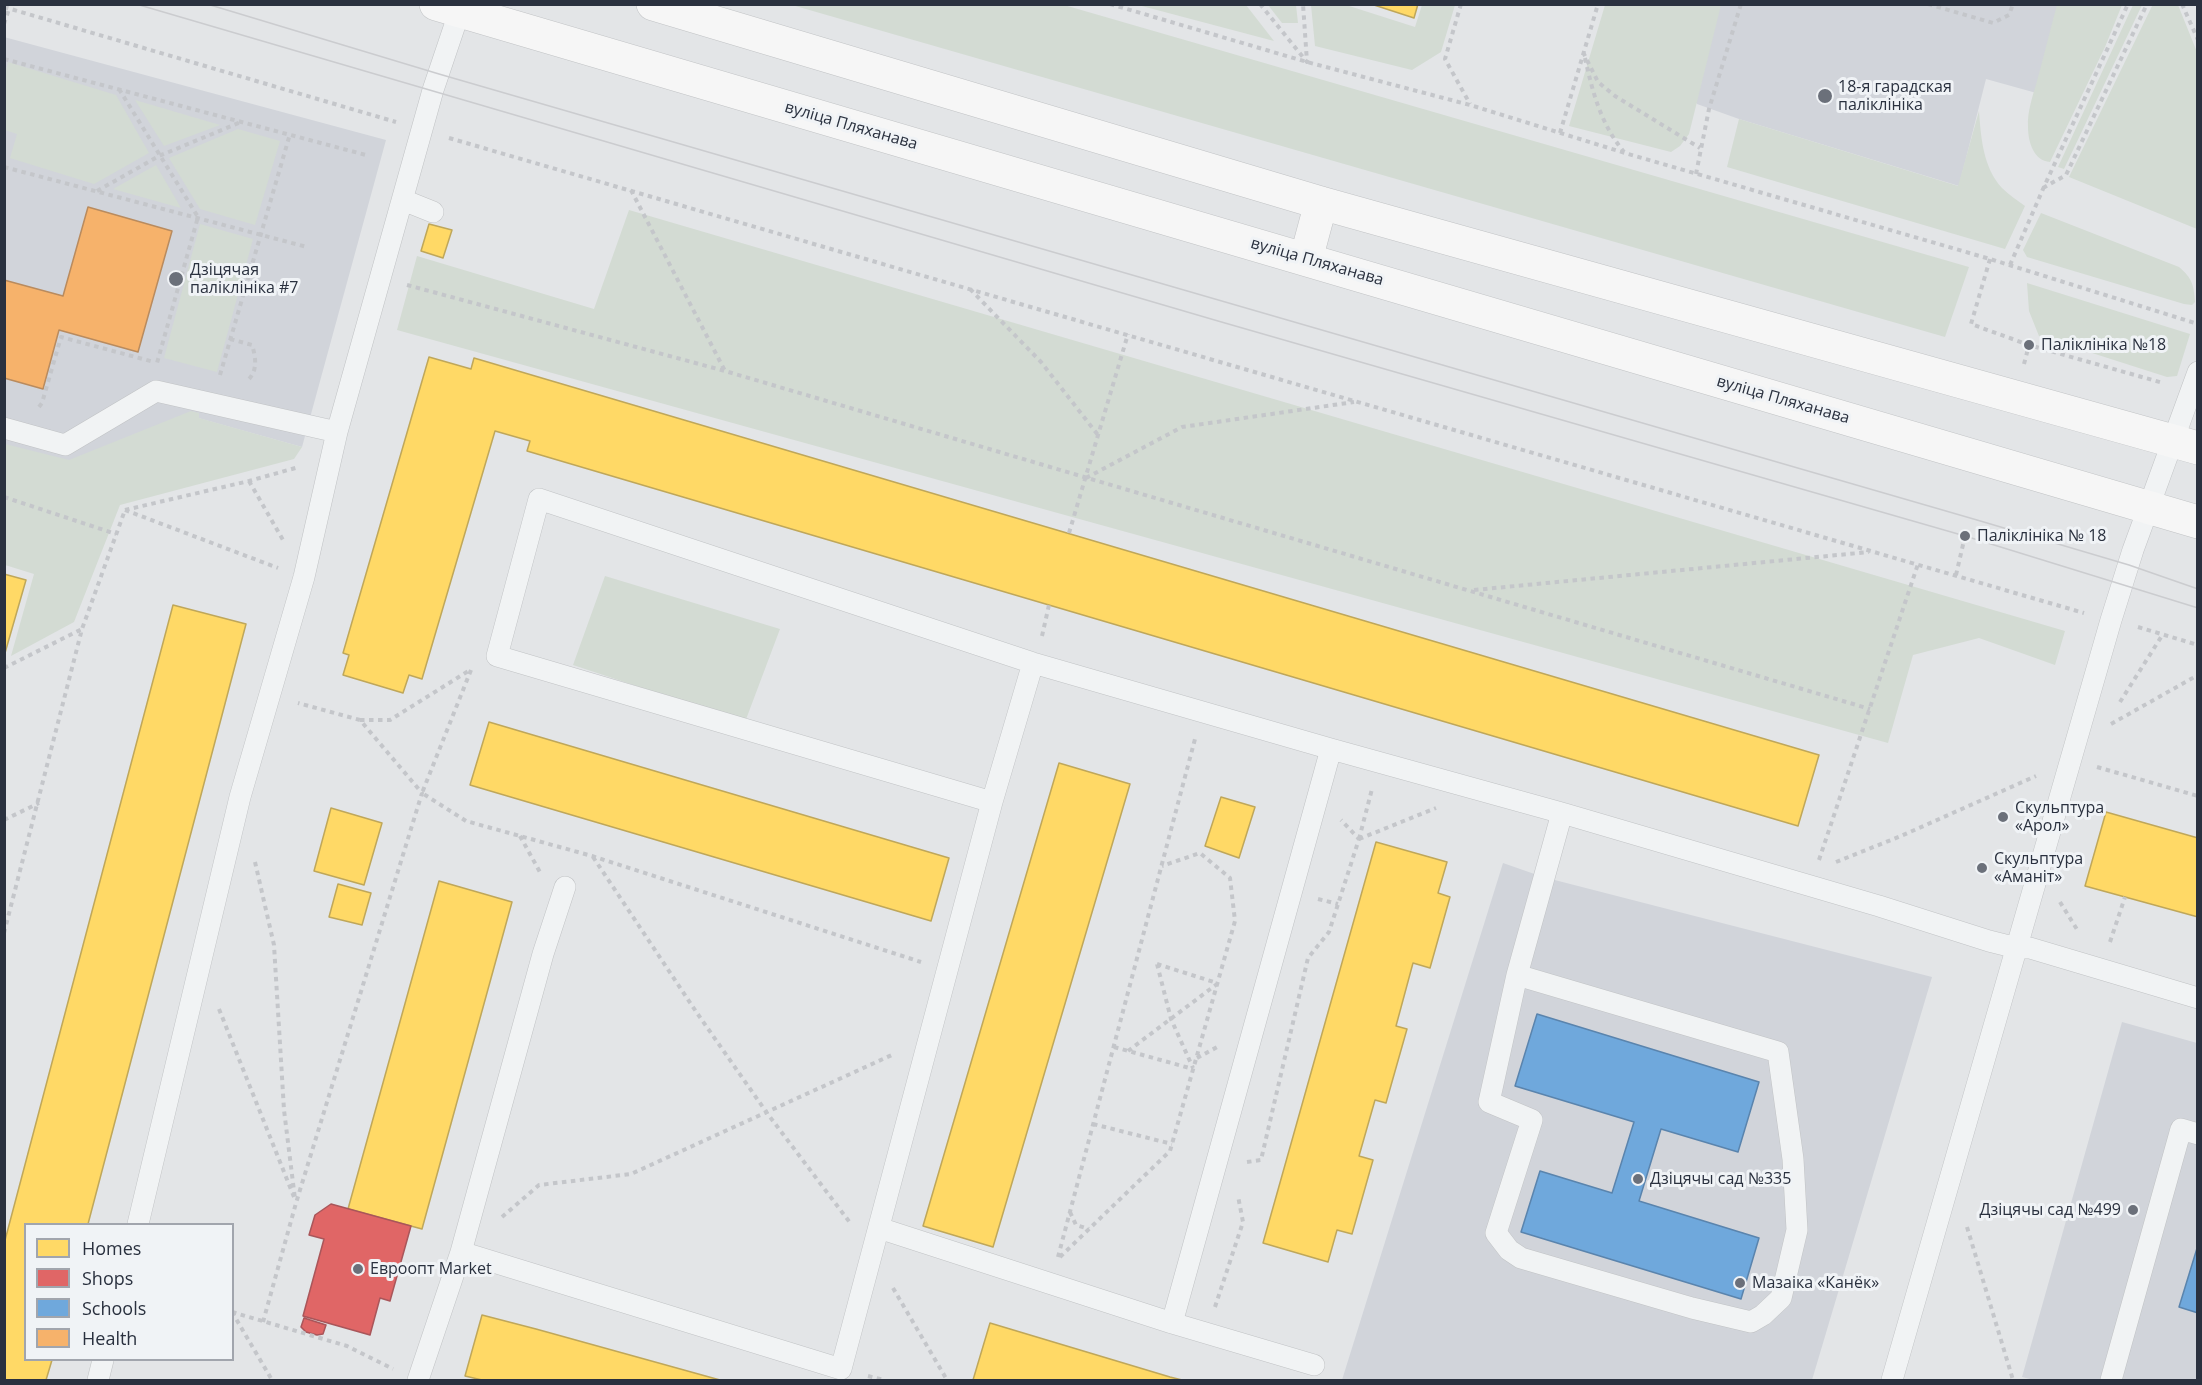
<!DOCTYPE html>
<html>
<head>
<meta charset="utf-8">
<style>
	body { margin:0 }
	#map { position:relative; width:2202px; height:1385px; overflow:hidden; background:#e3e5e7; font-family:"Open Sans",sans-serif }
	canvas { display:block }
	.frame { position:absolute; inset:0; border:6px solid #2a313f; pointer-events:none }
	.legend { position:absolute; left:24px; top:1223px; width:210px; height:138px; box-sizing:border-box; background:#f0f3f6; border:2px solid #a1a5ad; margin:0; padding:8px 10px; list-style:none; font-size:18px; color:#2a313f }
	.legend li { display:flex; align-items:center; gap:12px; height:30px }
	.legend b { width:30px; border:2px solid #a1a5ad }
</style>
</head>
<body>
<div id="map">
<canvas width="2202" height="1385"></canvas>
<div class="frame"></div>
<ul class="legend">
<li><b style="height:16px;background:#ffd966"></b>Homes</li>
<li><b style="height:16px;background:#e06666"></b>Shops</li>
<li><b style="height:16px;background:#6fa8dc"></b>Schools</li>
<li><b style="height:16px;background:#f6b26b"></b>Health</li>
</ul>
</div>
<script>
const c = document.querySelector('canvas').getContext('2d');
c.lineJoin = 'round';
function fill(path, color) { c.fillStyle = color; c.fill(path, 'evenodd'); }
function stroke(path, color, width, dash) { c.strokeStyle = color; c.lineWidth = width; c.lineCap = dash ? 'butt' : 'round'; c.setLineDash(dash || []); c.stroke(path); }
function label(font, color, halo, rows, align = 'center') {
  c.font = font + ' "Open Sans",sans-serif'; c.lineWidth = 6; c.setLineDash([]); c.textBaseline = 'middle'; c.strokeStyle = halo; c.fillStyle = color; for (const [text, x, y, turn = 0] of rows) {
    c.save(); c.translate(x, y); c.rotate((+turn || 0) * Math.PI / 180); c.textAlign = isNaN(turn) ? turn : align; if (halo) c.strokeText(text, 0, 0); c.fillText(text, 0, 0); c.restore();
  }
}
const built = new Path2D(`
	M 1627,5 L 2082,5 L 2058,99 L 1986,79 L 1959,186 L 1739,119 L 1697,104 Z
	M 4,37 L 386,140 L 302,447 L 198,418 L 68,468 L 5,452 Z
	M 1503,863 L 1543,877 L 1932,977 L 1812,1380 L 1342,1380 Z
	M 2122,1022 L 2197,1043 L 2197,1380 L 2034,1380 L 2022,1377 Z`);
const green = new Path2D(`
	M 2153,4 L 2178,5 L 2197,52 L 2197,229 L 2069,177 Z
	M 792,5 L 1064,5 L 1969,267 L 1945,337 Z
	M 1138,5 L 1246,5 L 1274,41 Z
	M 1268,5 L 1296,5 L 1298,23 L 1282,23 Z
	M 1311,5 L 1346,5 L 1415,27 L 1422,5 L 1455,5 L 1441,52 L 1412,70 L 1315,46 Z
	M 1605,5 L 1721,5 L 1689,134 L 1680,146 L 1671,152 L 1569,126 Z
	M 2057,5 L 2122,5 L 2105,47 L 2050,162 C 2034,161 2028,142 2028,127 C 2027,112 2033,95 2037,81 C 2044,56 2050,30 2057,5 Z
	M 2133,5 L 2142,5 L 2064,169 L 2058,167 Z
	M 8,62 L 116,95 L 149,153 L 94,184 L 10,158 L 17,134 L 5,130 L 5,74 Z
	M 135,100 L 220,125 L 164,146 Z
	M 1979,111 C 1981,138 1983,167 2002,188 C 2009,195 2018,201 2025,206 L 2005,249 L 1727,167 L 1739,119 L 1958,186 Z
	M 238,129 L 280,141 L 255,225 L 200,209 L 169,158 Z
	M 156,165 L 181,208 L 113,189 Z
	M 629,210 L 2065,631 L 2055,665 L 1979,638 L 1913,655 L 1888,743 L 397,330 L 417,256 L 594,309 Z
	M 2041,213 L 2179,267 C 2192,278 2194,285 2195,302 L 2192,305 L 2184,304 L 2027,257 L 2023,250 Z
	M 200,224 L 253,239 L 217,372 L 164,358 Z
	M 2027,283 L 2190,334 L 2177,376 L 2167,377 L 2039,336 L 2029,311 Z
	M 191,411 L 199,413 L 199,418 L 302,447 L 294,459 L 120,505 L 74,622 L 11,656 L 34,574 L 5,565 L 5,444 L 69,460 Z
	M 605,576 L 780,629 L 745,722 L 573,665 Z`);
const homes = new Path2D(`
	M 1371,4 L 1418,4 L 1414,18 Z
	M 429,224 L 452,230 L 443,258 L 421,251 Z
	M 429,357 L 471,369 L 474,358 L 1819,755 L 1798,826 L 527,451 L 530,441 L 495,431 L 422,679 L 409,675 L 403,693 L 343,675 L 349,655 L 343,653 Z
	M 4,574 L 26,580 L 5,653 L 4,653 Z
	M 173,605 L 246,624 L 88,1224 L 26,1224 L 26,1360 L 52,1360 L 46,1380 L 4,1380 L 4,1244 Z
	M 489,722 L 949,858 L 931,921 L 470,785 Z
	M 1059,763 L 1130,784 L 993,1247 L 923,1226 Z
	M 1221,797 L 1255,807 L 1239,858 L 1205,846 Z
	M 331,808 L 382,823 L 364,885 L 314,871 Z
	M 2106,812 L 2198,838 L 2198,917 L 2085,886 Z
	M 1376,842 L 1447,862 L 1438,893 L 1450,897 L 1430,968 L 1413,963 L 1396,1026 L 1407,1029 L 1386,1103 L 1375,1100 L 1359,1156 L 1373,1160 L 1352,1234 L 1337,1230 L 1328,1262 L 1263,1243 Z
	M 439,881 L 512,902 L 422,1229 L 348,1209 Z
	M 338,884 L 371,893 L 362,925 L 329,917 Z
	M 482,1315 L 536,1329 L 720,1380 L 482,1380 L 465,1376 Z
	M 990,1323 L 1170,1377 L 1182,1380 L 973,1380 Z`);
const shops = new Path2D(`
	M 331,1204 L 411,1226 L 390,1301 L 380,1298 L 370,1335 L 303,1316 L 324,1239 L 309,1235 L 315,1215 Z
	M 304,1318 L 326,1325 L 323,1334 L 317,1335 L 306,1332 L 301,1327 Z`);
const schools = new Path2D(`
	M 1537,1014 L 1759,1082 L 1738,1152 L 1661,1129 L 1639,1201 L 1759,1238 L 1741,1299 L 1521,1232 L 1540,1171 L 1612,1193 L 1634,1122 L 1515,1086 Z
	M 2198,1245 L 2198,1313 L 2179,1307 Z`);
const health = new Path2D(`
	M 88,207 L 172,231 L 138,352 L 59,330 L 43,389 L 4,378 L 4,280 L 63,296 Z`);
const path = new Path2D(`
	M 1110,4 L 1307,62 L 1470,105 L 1625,153 L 1990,259 L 2198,324
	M 1260,4 L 1307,62 L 1303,4
	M 1461,4 L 1445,59 L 1470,104
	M 1928,4 L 1993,23 L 2009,15 L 2013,4
	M 2182,4 L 2198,40
	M 4,7 L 396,122
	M 4,24 L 9,9
	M 1583,52 L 1598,82 L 1615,96 L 1700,148
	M 1585,58 C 1593,94 1601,124 1624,152
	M 4,59 L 366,155
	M 119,89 L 198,217 L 157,363
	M 1560,133 L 1598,4
	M 449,138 L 2084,613
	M 4,167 L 307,247
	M 1696,174 L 1709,109 L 1741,4
	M 2043,188 L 2066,175 L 2147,4
	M 631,190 L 725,371
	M 97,191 L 159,156 L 241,122
	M 1990,259 L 1971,324 L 2029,345 L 2163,383
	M 2010,265 L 2043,189 L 2128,4
	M 407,285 L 725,371 L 1870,709
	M 970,289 L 1041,362 L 1098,435
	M 230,339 L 252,345 C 256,358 258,371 247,381
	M 2024,364 L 2029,345
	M 220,375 L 290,134
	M 39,407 L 42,403 L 61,337 L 154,362
	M 1086,478 L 1182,427 L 1354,402
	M 249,481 L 283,540
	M 4,497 L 116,534
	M 125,510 L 249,481 L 299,467
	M 125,510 L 278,568
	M 1069,533 L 1128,334
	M 1956,575 L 1965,536
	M 1474,590 L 1869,552
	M 2138,627 L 2198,645
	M 1042,636 L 1049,605
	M 4,668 L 82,629
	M 471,670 L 422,793 L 466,821 L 592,856 L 921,962
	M 2120,702 L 2163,634
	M 360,720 L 390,720 L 470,670
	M 2111,724 L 2198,675
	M 2097,767 L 2198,796
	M 4,820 L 39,803
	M 520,836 L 541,874
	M 1359,839 L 1436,808
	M 1359,839 L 1372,789
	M 593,857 L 697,1013 L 767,1113 L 851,1224
	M 1819,860 L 1918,564
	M 255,862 L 274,945 L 284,1110 L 295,1199
	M 1836,862 L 1901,836 L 2036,776
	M 1318,899 L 1338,904
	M 2060,902 L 2078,931
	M 4,933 L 82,629 L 125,510
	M 2110,942 L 2125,897
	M 1157,964 L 1171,1019 L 1193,1068
	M 1157,964 L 1217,983
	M 219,1009 L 294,1197
	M 1114,1047 L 1193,1069
	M 1128,1051 L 1217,984
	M 1197,1058 L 1219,1046
	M 1093,1124 L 1172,1144
	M 1247,1162 L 1261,1160 L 1308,958 L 1329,932 L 1359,839 L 1341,820
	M 1070,1212 L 1076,1225 L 1089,1229
	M 502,1217 L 539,1185 L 631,1174 L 894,1054
	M 1967,1227 L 2013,1380
	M 1058,1257 L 1195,739
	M 1060,1257 L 1170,1151 L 1235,921 L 1230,878 L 1200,853 L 1162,866
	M 893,1288 L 947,1380
	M 1215,1307 L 1243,1222 L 1238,1196
	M 232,1312 L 347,1346 L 393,1369
	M 232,1312 L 272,1380
	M 263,1322 L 296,1203 L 422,793 L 360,720 L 298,703
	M 868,1376 L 884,1380`);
const service = new Path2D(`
	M 403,200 L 433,212
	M 4,428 L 65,445 L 156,391 L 337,432
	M 1033,663 L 992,802 L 497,656 L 539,499 L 1033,663 L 1331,749 L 1562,813 L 1879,906 L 1989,941 L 2017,948 L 2030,948 L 2198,998
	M 565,887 L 543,954 L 461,1252 L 841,1369 L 992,802
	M 1517,975 L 1778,1052 L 1793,1159 L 1797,1230 L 1781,1298 L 1763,1315 L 1751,1322 L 1692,1308 L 1521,1258 L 1509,1250 L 1496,1233 L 1532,1120 L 1489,1102 L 1517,975 L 1562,813
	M 138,1224 L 240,797 L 304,577 L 337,432 L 433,90 L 462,4
	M 879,1228 L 1172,1323 L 1314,1365
	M 1172,1323 L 1331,749
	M 98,1380 L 103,1360
	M 418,1380 L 461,1252
	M 1892,1380 L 2111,620 L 2133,550 L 2198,372
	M 2111,1380 L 2181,1129 L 2198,1134`);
const secondary = new Path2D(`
	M 436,4 L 2198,522
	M 653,4 L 1321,203 L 2198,448
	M 1306,259 L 1321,203`);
const tram = new Path2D(`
	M 136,4 L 1218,321 L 1965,536 L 2198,608
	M 207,4 L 439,74 L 1977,520 L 2129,565 L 2198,589`);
const markers = [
	[1825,96,8,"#6b707a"],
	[176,279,8,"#6b707a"],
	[2029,345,6,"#6b707a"],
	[1965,536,6,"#6b707a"],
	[2003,817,6,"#6b707a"],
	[1982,868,6,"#6b707a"],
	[1638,1179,6,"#6b707a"],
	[2133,1210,6,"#6b707a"],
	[358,1269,6,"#6b707a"],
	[1740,1283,6,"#6b707a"]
];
const poiNames = [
	["18-я гарадская",1838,87],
	["паліклініка",1838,105],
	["Дзіцячая",190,270],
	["паліклініка #7",190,288],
	["Паліклініка №18",2041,345],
	["Паліклініка № 18",1977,536],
	["Скульптура",2015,808],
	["«Арол»",2015,826],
	["Скульптура",1994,859],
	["«Аманіт»",1994,877],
	["Дзіцячы сад №335",1650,1179],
	["Дзіцячы сад №499",2121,1210,"right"],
	["Евроопт Market",370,1269],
	["Мазаіка «Канёк»",1752,1283]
];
const streetNames = [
	["вуліца Пляханава",851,126,16],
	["вуліца Пляханава",1317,262,16],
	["вуліца Пляханава",1783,400,16]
];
fill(built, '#d1d4da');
fill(green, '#d3dbd3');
fill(homes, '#ffd966');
stroke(homes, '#bfa75a', 1.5);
fill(shops, '#e06666');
stroke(shops, '#a9565a', 1.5);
fill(schools, '#6fa8dc');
stroke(schools, '#5a84ad', 1.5);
fill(health, '#f6b26b');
stroke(health, '#b98b5e', 1.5);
stroke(service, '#c1c3c5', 22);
stroke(secondary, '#c1c3c5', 34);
stroke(path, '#c4c6ca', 4, [4.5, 4.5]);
stroke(service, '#f1f3f4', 21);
stroke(secondary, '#f6f6f6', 33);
stroke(tram, '#cbcccf', 1.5);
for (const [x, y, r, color] of markers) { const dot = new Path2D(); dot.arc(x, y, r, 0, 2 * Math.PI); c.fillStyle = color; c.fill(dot); stroke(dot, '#f0f3f6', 2); }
label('16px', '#2a313f', '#f0f3f6', poiNames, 'left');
label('16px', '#2a313f', '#f0f3f6', streetNames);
</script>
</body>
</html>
